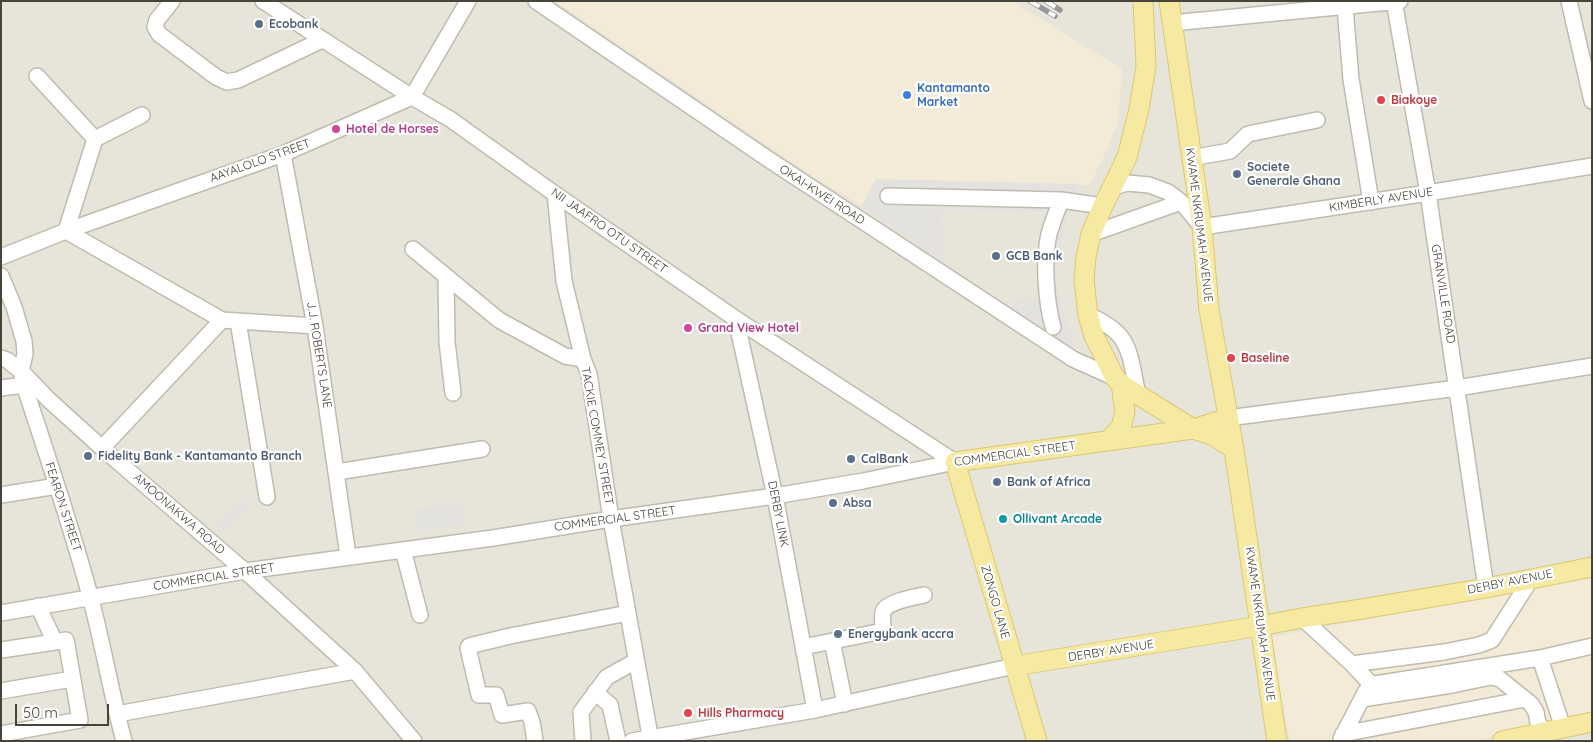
<!DOCTYPE html>
<html>
<head>
<meta charset="utf-8">
<style>
	body { margin:0 }
	#map { position:relative; width:1593px; height:742px; overflow:hidden; background:#f4f2ea; font-family:Quicksand,sans-serif }
	canvas { display:block }
	.frame { position:absolute; inset:0; border:2px solid #474439; pointer-events:none }
	.scale { position:absolute; left:15px; top:704px; width:94px; height:22px; box-sizing:border-box; border:2px solid #474439; border-top:0; padding-left:6px; font-size:15px; line-height:18px; white-space:nowrap; color:#474439; -webkit-text-stroke:4px #fff; paint-order:stroke }
</style>
</head>
<body>
<div id="map">
<canvas width="1593" height="742"></canvas>
<div class="frame"></div>
<div class="scale">50 m</div>
</div>
<script>
const c = document.querySelector('canvas').getContext('2d');
c.lineJoin = 'round';
function fill(path, color) { c.fillStyle = color; c.fill(path, 'evenodd'); }
function stroke(path, color, width, dash) { c.strokeStyle = color; c.lineWidth = width; c.lineCap = dash ? 'butt' : 'round'; c.setLineDash(dash || []); c.stroke(path); }
function label(font, color, halo, rows, align = 'center') {
  c.font = font + ' Quicksand,sans-serif'; c.lineWidth = 4.5; c.setLineDash([]); c.textBaseline = 'middle'; c.strokeStyle = halo; c.fillStyle = color; for (const [text, x, y, turn = 0] of rows) {
    c.save(); c.translate(x, y); c.rotate((+turn || 0) * Math.PI / 180); c.textAlign = isNaN(turn) ? turn : align; if (halo) c.strokeText(text, 0, 0); c.fillText(text, 0, 0); c.restore();
  }
}
const residential = new Path2D(`
	M 1,1 L 1592,1 L 1592,741 L 1,741 Z`);
const commercial = new Path2D(`
	M 555,1 L 1012,1 L 1122,69 L 1118,122 L 1103,159 L 1089,185 L 877,179 L 862,206 L 815,178 Z
	M 1592,576 L 1592,718 L 1473,741 L 1290,741 L 1270,638 Z`);
const parking = new Path2D(`
	M 876,179 L 1079,184 L 1065,224 L 1058,258 L 1058,292 L 1076,353 L 1009,310 L 1019,299 L 1042,298 L 1044,212 L 941,210 L 944,263 L 862,206 Z
	M 241,497 L 248,504 L 222,532 L 213,524 Z
	M 461,502 L 464,525 L 418,532 L 414,509 Z`);
const minor = new Path2D(`
	M 172,1 L 157,20 L 155,27 L 159,34 L 216,77 L 227,82 L 238,80 L 322,40
	M 263,1 L 412,97 L 450,119 L 555,194 L 736,319 L 955,462
	M 536,1 L 768,159 L 1073,359 L 1115,378
	M 1394,1 L 1428,193 L 1486,588
	M 1569,1 L 1592,101
	M 1345,7 L 1351,79 L 1371,202
	M 1172,23 L 1400,1
	M 37,76 L 95,139
	M 142,115 L 95,139 L 66,231 L 222,320 L 315,326
	M 283,154 L 315,326 L 348,556
	M 1191,158 L 1230,151 L 1248,134 L 1317,120
	M 1111,188 L 1127,183 L 1149,185 L 1168,192 L 1181,202 L 1202,227 L 1428,193 L 1592,166
	M 555,194 L 564,281 L 583,359 L 589,374 L 611,519 L 651,741
	M 888,196 L 1061,200 L 1103,206
	M 1091,234 L 1181,202
	M 413,249 L 499,320 L 565,356 L 583,359
	M 1,257 L 66,231 L 283,154 L 412,97 L 468,1
	M 1,276 L 14,307 L 24,341 L 25,354 L 21,371 L 24,385 C 47,455 71,525 90,596 C 103,644 111,693 124,741
	M 446,277 L 447,342 L 453,393
	M 1088,315 C 1132,333 1129,353 1138,395
	M 736,319 L 775,496 L 815,710
	M 238,321 L 267,497
	M 1053,327 C 1046,302 1043,260 1049,234 C 1052,223 1057,211 1061,200
	M 1,358 L 7,360 L 21,371 L 49,400 L 102,448 L 245,571 L 355,671 L 414,741
	M 1,388 L 24,385
	M 1228,418 L 1457,388 L 1592,366
	M 102,448 L 222,320
	M 337,472 L 482,449
	M 1,495 L 57,486
	M 403,550 L 420,615
	M 1,613 L 245,571 L 493,538 L 611,519 L 775,496 L 863,481 L 955,462
	M 1302,618 L 1352,664 L 1370,683 L 1375,684 L 1540,658 L 1592,646
	M 832,641 L 845,704
	M 803,647 L 878,632 L 883,629 C 883,624 882,617 883,612 C 886,602 914,597 924,595
	M 1,650 L 55,642
	M 1540,658 L 1563,728
	M 1352,664 L 1444,652 L 1479,645 L 1492,640 L 1531,579
	M 1,691 L 72,679
	M 595,692 L 610,705 L 618,741
	M 1362,699 L 1452,685 L 1491,677 L 1500,679 L 1531,704 L 1536,712 L 1538,723 L 1545,732
	M 117,714 L 355,671
	M 1,734 L 80,720 L 66,640 L 55,642 L 38,606
	M 1343,734 L 1525,699
	M 1341,739 L 1366,691
	M 535,741 L 532,722 L 528,711 L 502,715 L 496,695 L 479,695 L 468,648 L 469,646 L 510,636 L 628,613
	M 583,741 L 581,712 L 607,677 L 636,661
	M 632,741 L 815,710 L 1014,666`);
const major = new Path2D(`
	M 1143,1 L 1146,66 L 1139,109 L 1127,157 L 1103,206 L 1091,234 L 1086,257 L 1084,280 L 1088,315 L 1094,336 L 1115,378 L 1121,384 L 1193,429 L 1212,435 L 1234,449
	M 1169,1 L 1202,227 L 1209,310 L 1234,449 L 1277,741
	M 1109,440 L 1121,427 L 1125,412 L 1121,384
	M 1014,666 L 1260,626 L 1302,618 L 1362,609 L 1486,588 L 1592,567
	M 1037,741 L 955,462 L 1193,429 L 1228,418
	M 1502,741 L 1592,722`);
const rail = new Path2D(`
	M 1030,1 L 1055,16
	M 1046,1 L 1060,10`);
const markers = [
	[259,24,5,"#5c6f8a"],
	[907,95,5,"#3f7fe0"],
	[1381,100,5,"#e0444e"],
	[336,129,5,"#d1479c"],
	[1237,174,5,"#5c6f8a"],
	[996,256,5,"#5c6f8a"],
	[688,328,5,"#d1479c"],
	[1231,358,5,"#e0444e"],
	[88,456,5,"#5c6f8a"],
	[851,459,5,"#5c6f8a"],
	[997,482,5,"#5c6f8a"],
	[833,503,5,"#5c6f8a"],
	[1003,519,5,"#0f9aa8"],
	[838,634,5,"#5c6f8a"],
	[688,713,5,"#e0444e"]
];
const serviceNames = [
	["Ecobank",269,24],
	["Societe",1247,167],
	["Generale Ghana",1247,181],
	["GCB Bank",1006,256],
	["Fidelity Bank - Kantamanto Branch",98,456],
	["CalBank",861,459],
	["Bank of Africa",1007,482],
	["Absa",843,503],
	["Energybank accra",848,634]
];
const shopNames = [
	["Kantamanto",917,88],
	["Market",917,102]
];
const healthNames = [
	["Biakoye",1391,100],
	["Baseline",1241,358],
	["Hills Pharmacy",698,713]
];
const hotelNames = [
	["Hotel de Horses",346,129],
	["Grand View Hotel",698,328]
];
const streetNames = [
	["AAYALOLO STREET",260,161,-20],
	["OKAI-KWEI ROAD",822,195,33],
	["KIMBERLY AVENUE",1381,200,-9],
	["KWAME NKRUMAH AVENUE",1199,225,83],
	["NII JAAFRO OTU STREET",609,231,35],
	["GRANVILLE ROAD",1443,294,81],
	["J.J. ROBERTS LANE",319,355,81],
	["TACKIE COMMEY STREET",597,436,80],
	["COMMERCIAL STREET",1015,454,-8],
	["FEARON STREET",63,507,72],
	["AMOONAKWA ROAD",179,514,41],
	["DERBY LINK",778,514,79],
	["COMMERCIAL STREET",615,519,-8],
	["COMMERCIAL STREET",214,577,-9],
	["DERBY AVENUE",1510,582,-11],
	["ZONGO LANE",995,602,74],
	["KWAME NKRUMAH AVENUE",1260,624,82],
	["DERBY AVENUE",1111,651,-9]
];
const cultureNames = [
	["Ollivant Arcade",1013,519]
];
fill(residential, '#e7e5d9');
fill(commercial, '#f3ebd8');
fill(parking, '#e3e2de');
stroke(minor, '#bfbbae', 18);
stroke(major, '#dac872', 21);
stroke(minor, '#fff', 15);
stroke(major, '#f6e9a2', 19);
stroke(rail, '#989898', 5.5);
stroke(rail, '#fff', 4, [11]);
for (const [x, y, r, color] of markers) { const dot = new Path2D(); dot.arc(x, y, r, 0, 2 * Math.PI); c.fillStyle = color; c.fill(dot); stroke(dot, '#fff', 2); }
label('bold 12px', '#4e5e75', '#fff', serviceNames, 'left');
label('bold 12px', '#366cbe', '#fff', shopNames, 'left');
label('bold 12px', '#be3a42', '#fff', healthNames, 'left');
label('bold 12px', '#b23c85', '#fff', hotelNames, 'left');
label('12px', '#474439', '#fff', streetNames);
label('bold 12px', '#0d838f', '#fff', cultureNames, 'left');
</script>
</body>
</html>
